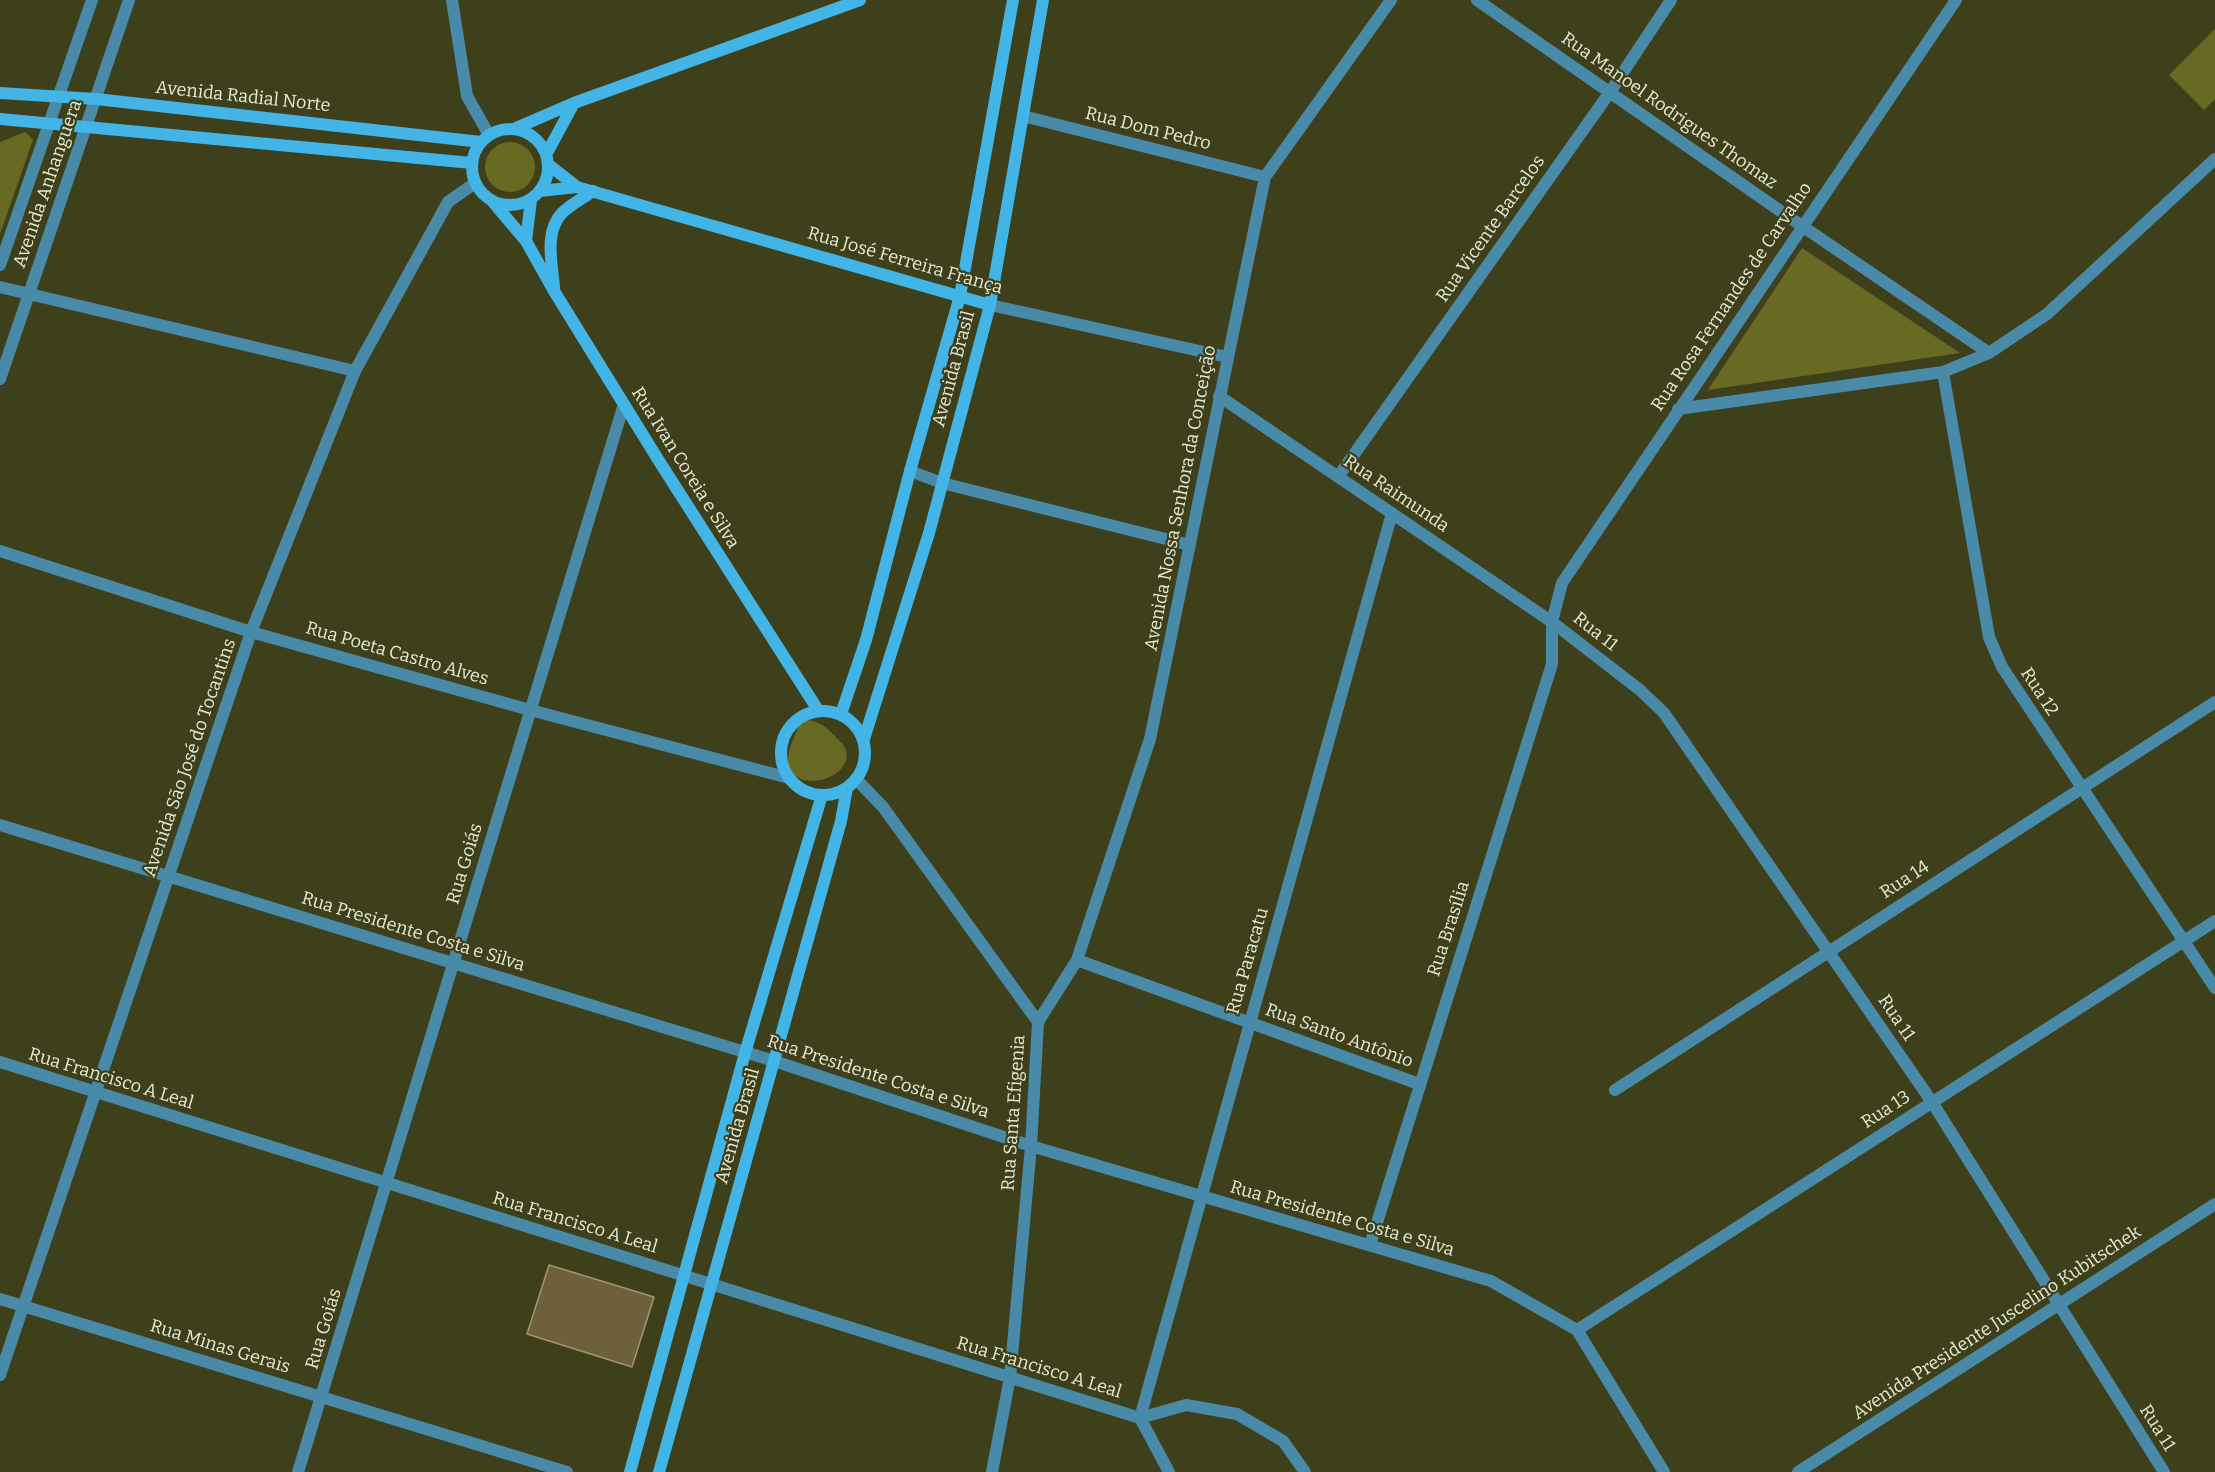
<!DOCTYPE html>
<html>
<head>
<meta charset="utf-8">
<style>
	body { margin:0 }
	canvas { display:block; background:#3e401b }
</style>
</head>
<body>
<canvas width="2215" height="1472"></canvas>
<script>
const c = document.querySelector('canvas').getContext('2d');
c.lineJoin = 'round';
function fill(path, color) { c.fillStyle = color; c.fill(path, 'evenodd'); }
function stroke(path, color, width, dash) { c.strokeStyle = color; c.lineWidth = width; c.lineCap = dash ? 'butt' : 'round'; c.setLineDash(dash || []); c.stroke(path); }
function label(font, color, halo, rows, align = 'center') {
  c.font = font + ' Bitter,serif'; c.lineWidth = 4.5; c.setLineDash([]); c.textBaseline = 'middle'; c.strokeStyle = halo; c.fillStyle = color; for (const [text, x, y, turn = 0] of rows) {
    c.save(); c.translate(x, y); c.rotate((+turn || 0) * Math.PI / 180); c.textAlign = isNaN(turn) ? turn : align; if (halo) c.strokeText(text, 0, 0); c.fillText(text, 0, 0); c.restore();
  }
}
const green = new Path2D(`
	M 2215,29 L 2215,99 L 2204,110 L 2169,75 Z
	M 25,132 L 33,140 L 0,234 L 0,142 Z
	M485 167a25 25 0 1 1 50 0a25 25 0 1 1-50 0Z
	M 1802,248 L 1960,353 L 1708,390 Z
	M 803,720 C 818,720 825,726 835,736 C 837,739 842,743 844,746 C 861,778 789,799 788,759 C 788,749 796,734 799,724 Z`);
const building = new Path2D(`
	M 549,1265 L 654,1297 L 632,1367 L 527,1334 Z`);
const street = new Path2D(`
	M 452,0 L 467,96 L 489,135
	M 1477,0 L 1802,226 L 1989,353
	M 1023,116 L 1265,177
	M 0,265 L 92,0
	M 0,287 L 355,371
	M 990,305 L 1227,357
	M 1943,372 L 1989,637 L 2002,667 L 2215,988
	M 0,379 L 129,0
	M 1219,396 L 1552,622 L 1640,690 L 1664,713 L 1932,1102 L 2164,1472
	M 1678,409 L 1943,372 L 1989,353 L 2047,314 L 2215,159
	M 910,471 L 942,483 L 1190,545
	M 1338,477 L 1610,92 L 1671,0
	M 0,551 L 251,632 L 530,710 L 789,778
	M 856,779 L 883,807 L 1038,1022 L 1031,1146 L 1010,1377 L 992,1472
	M 0,825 L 774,1061 L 1031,1146 L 1491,1281 L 1577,1330 L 1664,1472
	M 1077,960 L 1419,1084
	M 1038,1022 L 1077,960 L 1150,739 L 1265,177 L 1391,0
	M 0,1062 L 1140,1418
	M 1615,1090 L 2215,702
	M 1370,1245 L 1552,664 L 1552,622 L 1562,583 L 1956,0
	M 0,1299 L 567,1472
	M 1577,1330 L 2215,921
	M 0,1375 L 251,632 L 355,371 L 448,202 L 475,183
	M 1140,1418 L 1392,513
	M 1140,1418 L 1186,1405 L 1237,1414 L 1283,1441 L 1305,1472
	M 1140,1418 L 1169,1472
	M 298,1472 L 624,404
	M 1798,1472 L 2215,1204`);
const secondary = new Path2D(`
	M 0,93 L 96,99 L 481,142
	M 0,119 L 472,163
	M 516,128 L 574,103 L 860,0
	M472 167a38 38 0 1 1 76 0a38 38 0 1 1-76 0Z
	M 547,153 L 574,103
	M 549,165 L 577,187 L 990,305
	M 540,191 L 577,187
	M 493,202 L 526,241 L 554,291 L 659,461 L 818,710
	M 526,241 L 531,200
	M 554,287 C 552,263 544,232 562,213 C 570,205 583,198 593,191
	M781 753a42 42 0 1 1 84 0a42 42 0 1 1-84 0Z
	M 841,714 L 866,640 L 910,471 L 960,296 L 1013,0
	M 864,739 L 929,533 L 990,305 L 1043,0
	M 630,1472 L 745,1053 L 822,795
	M 659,1472 L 841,821 L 847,788`);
const streetNames = [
	["Avenida Radial Norte",243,97,6],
	["Rua Manoel Rodrigues Thomaz",1669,111,35],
	["Rua Dom Pedro",1148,129,14],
	["Avenida Anhanguera",48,184,-71],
	["Rua Vicente Barcelos",1491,229,-55],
	["Rua José Ferreira França",905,261,16],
	["Rua Rosa Fernandes de Carvalho",1732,297,-56],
	["Avenida Brasil",954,369,-75],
	["Rua Ivan Coreia e Silva",685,468,58],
	["Rua Raimunda",1396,494,34],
	["Avenida Nossa Senhora da Conceição",1181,498,-79],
	["Rua 11",1595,632,38],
	["Rua Poeta Castro Alves",397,654,16],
	["Rua 12",2039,692,57],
	["Avenida São José do Tocantins",190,758,-71],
	["Rua Goiás",465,864,-73],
	["Rua 14",1905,880,-33],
	["Rua Brasília",1449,929,-72],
	["Rua Presidente Costa e Silva",413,932,17],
	["Rua Paracatu",1248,961,-74],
	["Rua 11",1896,1018,56],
	["Rua Santo Antônio",1339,1036,20],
	["Rua Presidente Costa e Silva",878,1077,18],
	["Rua Francisco A Leal",111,1079,17],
	["Rua 13",1886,1110,-33],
	["Rua Santa Efigenia",1014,1113,-86],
	["Avenida Brasil",738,1126,-74],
	["Rua Presidente Costa e Silva",1342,1219,16],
	["Rua Francisco A Leal",575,1223,17],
	["Avenida Presidente Juscelino Kubitschek",1997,1323,-33],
	["Rua Goiás",324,1329,-73],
	["Rua Minas Gerais",220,1347,17],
	["Rua Francisco A Leal",1039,1368,17],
	["Rua 11",2157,1428,58]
];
fill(green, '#686a24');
fill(building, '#6d603b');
stroke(building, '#a2956e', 1.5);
stroke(street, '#498aa9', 12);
stroke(secondary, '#42b4e6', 12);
label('18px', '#e8e9d5', '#3e401b', streetNames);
</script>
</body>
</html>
